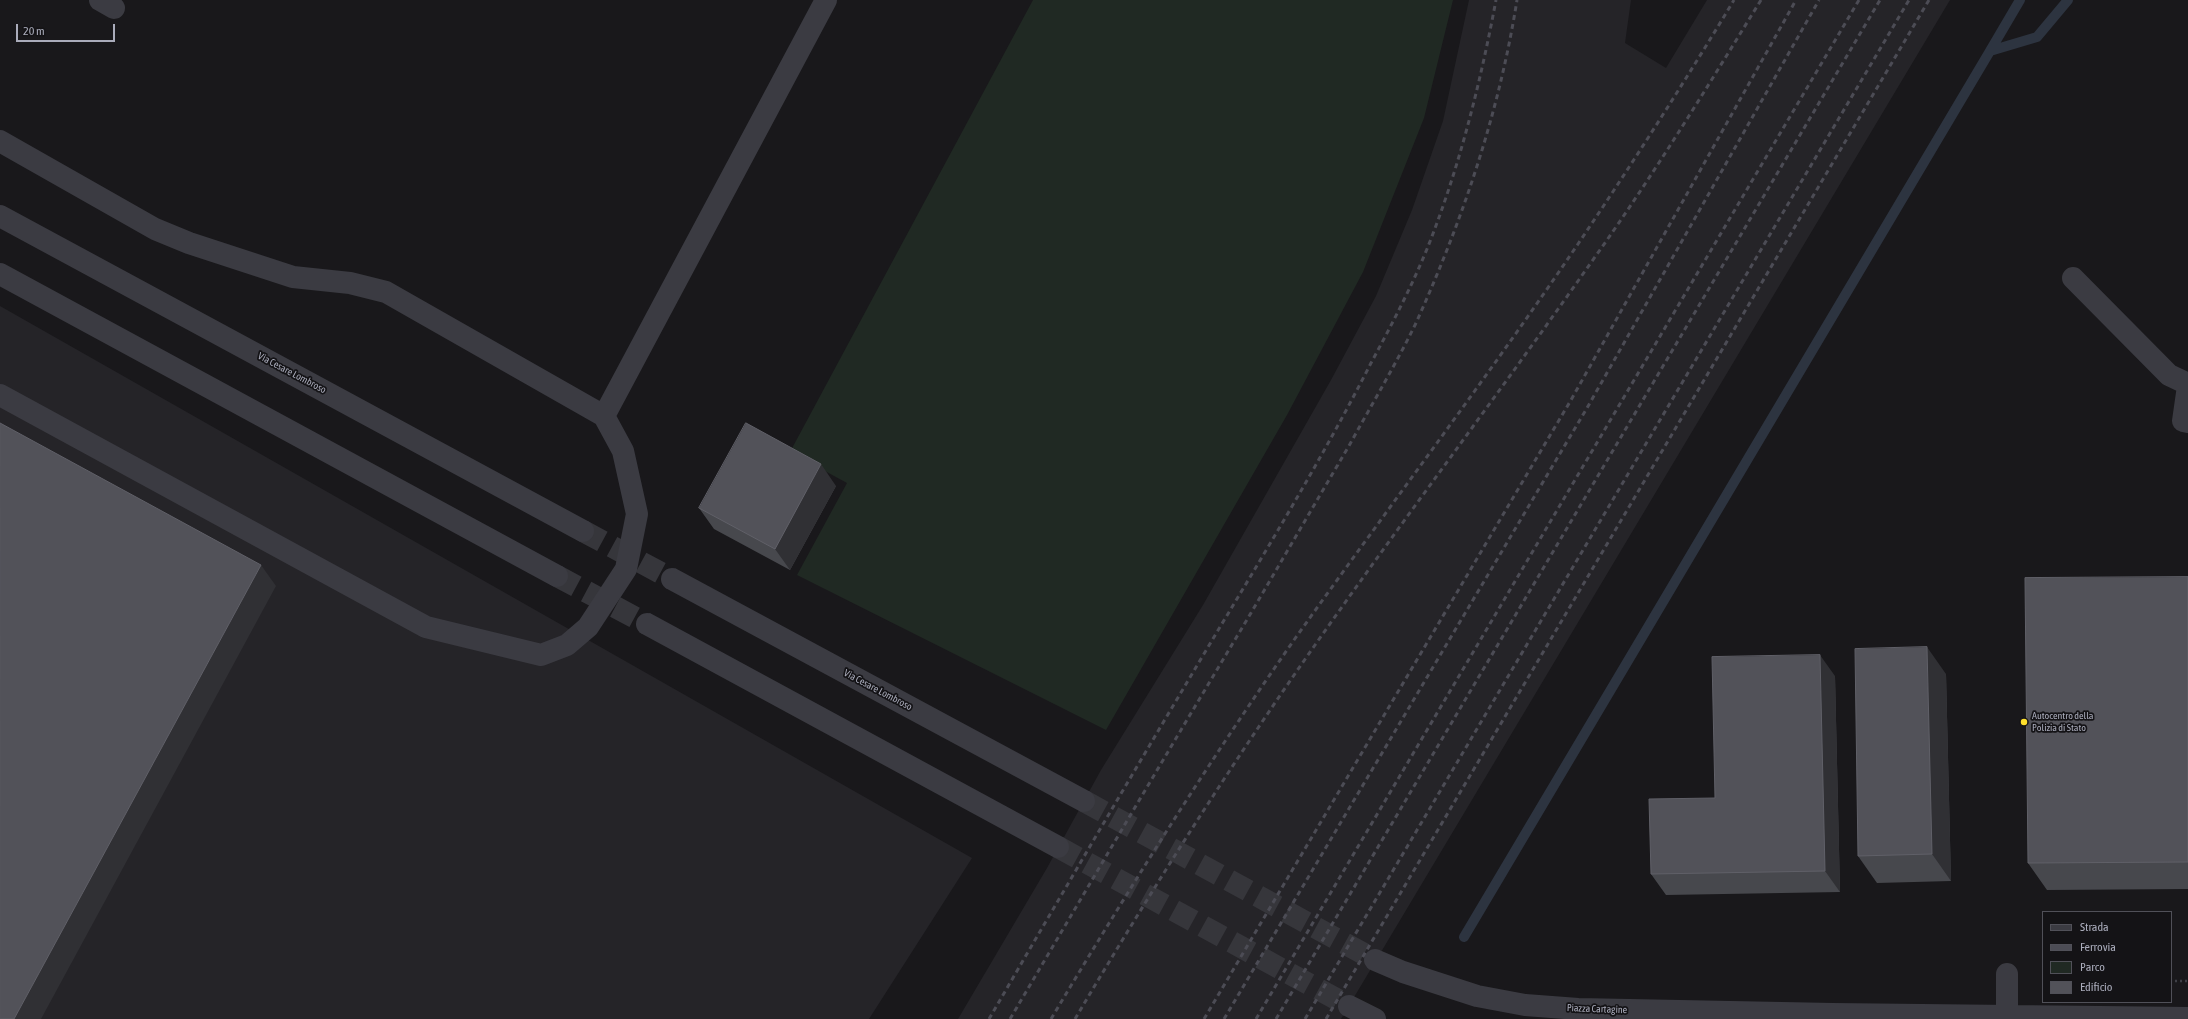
<!DOCTYPE html>
<html>
<head>
<meta charset="utf-8">
<style>
	body { margin:0 }
	#map { position:relative; width:2188px; height:1019px; overflow:hidden; background:#19181b; font-family:"Asap Condensed",sans-serif }
	canvas { display:block }
	.legend { position:absolute; left:2042px; top:911px; width:130px; height:92px; box-sizing:border-box; background:#141316; border:1px solid #505058; margin:0; padding:5px 7px; list-style:none; font-size:12px; color:#aaacbb }
	.legend li { display:flex; align-items:center; gap:8px; height:20px }
	.legend b { width:20px; border:1px solid #505058 }
	.scale { position:absolute; left:16px; top:24px; width:99px; height:18px; box-sizing:border-box; border:2px solid #aaacbb; border-top:0; padding-left:5px; font-size:12px; line-height:14px; white-space:nowrap; color:#aaacbb; -webkit-text-stroke:3px #141316; paint-order:stroke }
</style>
</head>
<body>
<div id="map">
<canvas width="2188" height="1019"></canvas>
<ul class="legend">
<li><b style="height:5px;background:#3b3b42"></b>Strada</li>
<li><b style="height:5px;background:#4c4c55"></b>Ferrovia</li>
<li><b style="height:11px;background:#202923"></b>Parco</li>
<li><b style="height:11px;background:#525259"></b>Edificio</li>
</ul>
<div class="scale">20 m</div>
</div>
<script>
const c = document.querySelector('canvas').getContext('2d');
c.lineJoin = 'round';
function fill(path, color) { c.fillStyle = color; c.fill(path, 'evenodd'); }
function stroke(path, color, width, dash) { c.strokeStyle = color; c.lineWidth = width; c.lineCap = dash ? 'butt' : 'round'; c.setLineDash(dash || []); c.stroke(path); }
function label(font, color, halo, rows, align = 'center') {
  c.font = font + ' "Asap Condensed",sans-serif'; c.lineWidth = 3.5; c.setLineDash([]); c.textBaseline = 'middle'; c.strokeStyle = halo; c.fillStyle = color; for (const [text, x, y, turn = 0] of rows) {
    c.save(); c.translate(x, y); c.rotate((+turn || 0) * Math.PI / 180); c.textAlign = isNaN(turn) ? turn : align; if (halo) c.strokeText(text, 0, 0); c.fillText(text, 0, 0); c.restore();
  }
}
const built = new Path2D(`
	M 1469,0 L 1631,0 L 1625,43 L 1666,68 L 1707,0 L 1950,0 L 1341,1019 L 958,1019 L 1047,868 L 1101,770 L 1203,605 L 1331,380 L 1376,296 L 1412,210 L 1443,121 Z
	M 0,306 L 972,858 L 869,1019 L 0,1019 Z`);
const green = new Path2D(`
	M 1033,0 L 1453,0 L 1424,118 L 1363,272 L 1287,415 L 1106,730 L 797,575 L 847,483 L 790,452 Z`);
const stream = new Path2D(`
	M 1990,51 L 2020,0
	M 1464,937 L 1990,51 L 2037,37 L 2068,0`);
const minorTunnel = new Path2D(`
	M 583,531 L 672,579
	M 557,576 L 647,624
	M 1084,801 L 1375,960
	M 1058,847 L 1349,1006`);
const path = new Path2D(`
	M 2175,981 L 2188,981`);
const minor = new Path2D(`
	M 100,0 L 114,8
	M 0,141 L 155,229 L 189,243 L 293,277 L 350,283 L 386,292 L 604,416 L 623,451 L 637,514 L 626,569 L 588,627 L 567,645 L 541,655 L 426,627 L 0,395
	M 0,216 L 583,531
	M 0,274 L 557,576
	M 2073,278 L 2169,375 L 2188,384
	M 2188,386 L 2183,421 L 2188,422
	M 604,416 L 826,0
	M 672,579 L 1084,801
	M 647,624 L 1058,847
	M 1375,960 L 1403,972 L 1477,996 L 1525,1005 L 1578,1009 L 1833,1014 L 2188,1018
	M 1349,1006 L 1375,1019
	M 2007,1015 L 2007,974`);
const rail = new Path2D(`
	M 989,1019 C 1064,890 1140,761 1217,632 C 1270,544 1324,455 1371,363 C 1391,326 1411,288 1427,249 C 1459,169 1480,85 1496,0
	M 1010,1019 C 1089,885 1168,751 1248,618 C 1282,560 1316,502 1350,444 C 1372,404 1396,364 1416,323 C 1463,219 1499,113 1517,0
	M 1051,1019 C 1128,890 1208,763 1294,640 C 1388,508 1487,378 1578,244 C 1632,164 1684,83 1734,0
	M 1075,1019 C 1150,892 1230,766 1315,645 C 1405,517 1500,392 1590,264 C 1651,179 1706,89 1761,0
	M 1204,1019 L 1571,400 L 1796,0
	M 1224,1019 L 1587,408 L 1819,0
	M 1256,1019 L 1859,0
	M 1276,1019 L 1880,0
	M 1305,1019 L 1909,0
	M 1326,1019 L 1929,0`);
const wall = new Path2D(`
	M 836,486 L 790,570 L 714,529 L 699,508 Z
	M 2188,577 L 2188,889 L 2047,890 L 2028,863 Z
	M 1946,674 L 1951,881 L 1877,883 L 1858,856 Z
	M 1835,676 L 1840,892 L 1666,895 L 1651,874 L 1715,798 Z`);
const shadedWall = new Path2D(`
	M 821,464 L 836,486 L 790,570 L 775,549 Z
	M 261,565 L 276,586 L 41,1019 L 14,1019 Z
	M 1927,647 L 1946,674 L 1951,881 L 1932,854 Z
	M 1820,655 L 1835,676 L 1840,892 L 1825,871 Z`);
const building = new Path2D(`
	M 0,423 L 261,565 L 14,1019 L 0,1019 Z
	M 746,423 L 821,464 L 775,549 L 699,508 Z
	M 2188,577 L 2188,862 L 2028,863 L 2025,578 Z
	M 1927,647 L 1932,854 L 1858,856 L 1855,649 Z
	M 1820,655 L 1825,871 L 1651,874 L 1649,799 L 1715,798 L 1712,657 Z`);
const markers = [
	[2024,722,4,"#ffe02c"]
];
const streetNames = [
	["Via Cesare Lombroso",292,373,28],
	["Via Cesare Lombroso",878,690,28],
	["Piazza Cartagine",1597,1009,2]
];
const poiNames = [
	["Autocentro della",2032,716],
	["Polizia di Stato",2032,728]
];
fill(built, '#252428');
fill(green, '#202923');
stroke(stream, '#2d3440', 10);
stroke(minorTunnel, '#36363b', 22, [22, 11]);
stroke(path, '#3f4047', 2.5, [2, 3]);
stroke(minor, '#3b3b42', 22);
stroke(rail, '#4c4c55', 3, [5, 4]);
fill(wall, '#47484d');
fill(shadedWall, '#303034');
fill(building, '#525259');
stroke(building, '#606068', 1);
for (const [x, y, r, color] of markers) { const dot = new Path2D(); dot.arc(x, y, r, 0, 2 * Math.PI); c.fillStyle = color; c.fill(dot); stroke(dot, '#141316', 1.5); }
label('10px', '#aaacbb', '#141316', streetNames);
label('10px', '#aaacbb', '#141316', poiNames, 'left');
</script>
</body>
</html>
